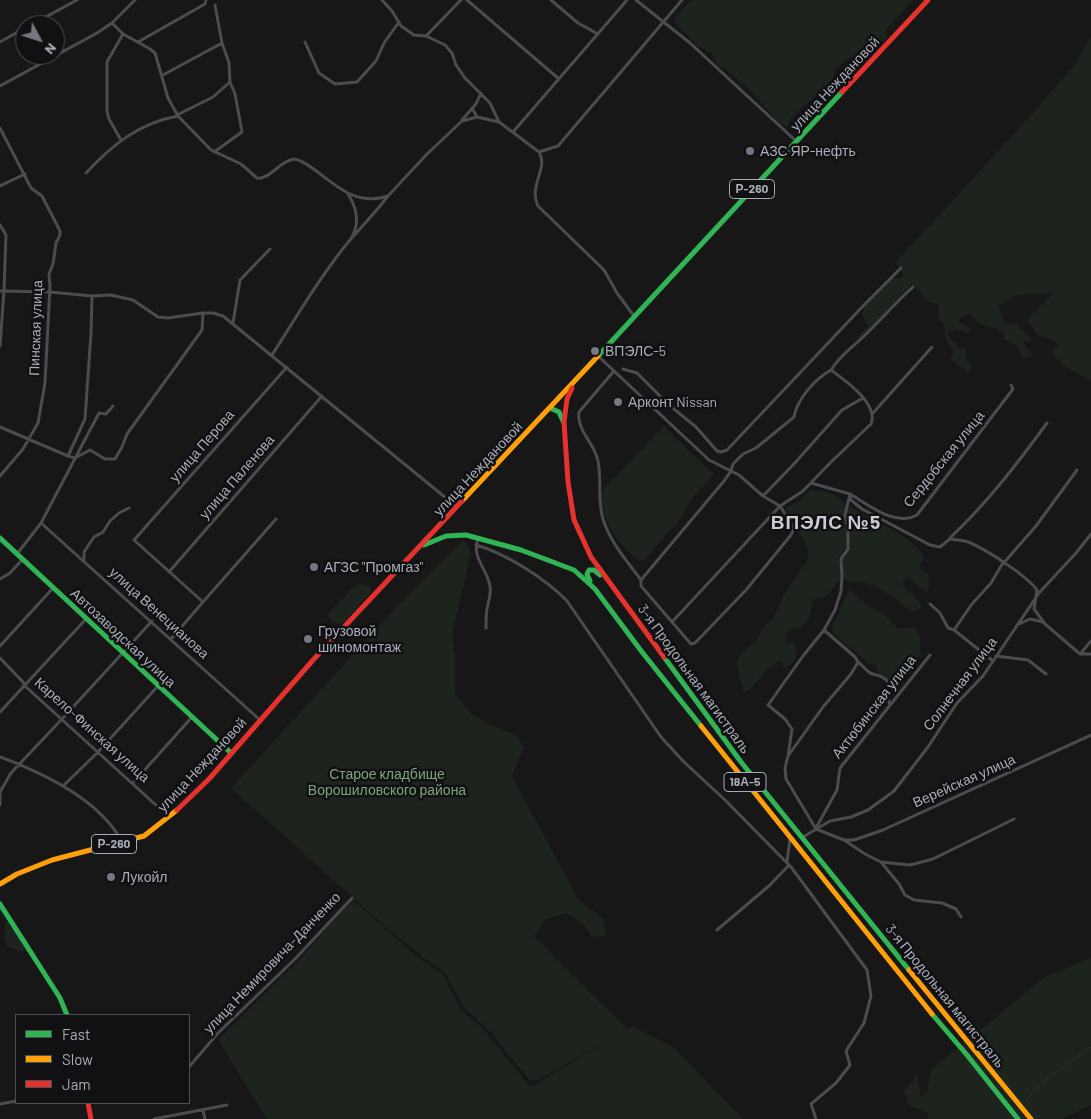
<!DOCTYPE html>
<html>
<head>
<meta charset="utf-8">
<style>
	body { margin:0 }
	#map { position:relative; width:1091px; height:1119px; overflow:hidden; background:#171717; font-family:Barlow,sans-serif }
	canvas { display:block }
	.legend { position:absolute; left:15px; top:1014px; width:175px; height:90px; box-sizing:border-box; background:#111113; border:1px solid #4d4f55; margin:0; padding:6px 9px; list-style:none; font-size:15px; color:#a8adb8 }
	.legend li { display:flex; align-items:center; gap:10px; height:25px }
	.legend b { width:25px; border:1px solid #4d4f55 }
	.north { position:absolute; left:15px; top:15px; width:50px; height:50px; box-sizing:border-box; background:#111113; border:1px solid #4d4f55; border-radius:50%; rotate:130deg; font-size:14px; font-weight:700; line-height:20px; text-align:center; color:#a8adb8 }
	.north::after { content:''; display:block; margin:auto; width:18px; height:22px; background:#757880; clip-path:polygon(50% 0,100% 100%,50% 72%,0 100%) }
</style>
</head>
<body>
<div id="map">
<canvas width="1091" height="1119"></canvas>
<ul class="legend">
<li><b style="height:6px;background:#30b455"></b>Fast</li>
<li><b style="height:6px;background:#ff9f0a"></b>Slow</li>
<li><b style="height:6px;background:#e5322d"></b>Jam</li>
</ul>
<div class="north">N</div>
</div>
<script>
const c = document.querySelector('canvas').getContext('2d');
c.lineJoin = 'round';
function fill(path, color) { c.fillStyle = color; c.fill(path, 'evenodd'); }
function stroke(path, color, width, dash) { c.strokeStyle = color; c.lineWidth = width; c.lineCap = dash ? 'butt' : 'round'; c.setLineDash(dash || []); c.stroke(path); }
function label(font, color, halo, rows, align = 'center') {
  c.font = font + ' Barlow,sans-serif'; c.lineWidth = 5; c.setLineDash([]); c.textBaseline = 'middle'; c.strokeStyle = halo; c.fillStyle = color; for (const [text, x, y, turn = 0] of rows) {
    c.save(); c.translate(x, y); c.rotate((+turn || 0) * Math.PI / 180); c.textAlign = isNaN(turn) ? turn : align; if (halo) c.strokeText(text, 0, 0); c.fillText(text, 0, 0); c.restore();
  }
}
const green = new Path2D(`
	M 691,0 L 913,0 L 886,29 L 887,38 L 876,49 L 849,58 L 836,68 L 833,81 L 827,86 L 829,91 L 822,96 L 818,94 L 792,117 L 787,127 L 778,122 L 753,93 L 724,68 L 718,66 L 712,54 L 695,44 L 673,20 Z
	M 1091,37 L 1091,381 L 1064,366 L 1051,352 L 1059,345 L 1049,338 L 1038,336 L 1027,320 L 1053,293 L 1017,295 L 998,306 L 1004,322 L 1017,324 L 1032,340 L 1023,342 L 1032,355 L 1024,359 L 1016,345 L 1004,339 L 1005,334 C 990,322 984,332 970,314 L 961,317 L 959,322 L 971,329 L 968,333 L 957,329 L 948,332 L 950,338 L 959,348 L 966,349 L 966,358 L 972,365 L 968,373 L 951,359 L 953,352 L 945,336 L 944,324 L 938,318 L 939,305 L 929,302 L 912,284 L 861,339 L 858,336 L 868,326 L 862,314 L 866,304 L 892,278 L 900,279 L 904,275 L 895,263 L 1025,122 L 1073,67 Z
	M 665,425 L 671,434 L 714,474 L 694,496 L 677,524 L 669,531 L 643,562 C 620,549 597,517 603,490 Z
	M 811,490 C 824,490 840,495 847,506 C 854,507 867,518 874,522 C 877,525 881,523 884,525 C 899,533 915,542 924,557 L 920,564 L 921,570 C 932,573 930,584 927,592 L 908,578 L 904,580 L 902,585 L 915,597 L 920,602 L 921,607 L 915,612 L 908,609 L 893,596 L 885,593 L 877,587 L 862,582 L 855,583 L 842,579 C 832,587 828,599 814,599 C 809,616 810,629 788,630 L 785,639 L 787,644 L 792,642 L 797,647 C 796,659 796,664 783,668 L 783,663 L 780,661 L 768,668 L 752,688 L 744,692 L 737,668 L 737,660 L 739,656 L 757,640 L 761,630 L 774,617 L 785,593 L 809,558 L 807,546 L 786,508 L 798,502 Z
	M 462,541 L 466,543 L 472,555 L 470,557 L 452,635 L 455,655 L 455,694 L 472,714 L 488,724 L 517,736 L 524,747 L 512,776 L 578,899 L 603,919 L 606,936 L 592,937 L 584,925 L 566,913 L 546,919 L 534,937 L 545,946 L 554,957 L 627,1028 L 617,1035 L 632,1026 L 674,1048 L 743,1119 L 267,1119 L 218,1040 L 299,960 L 352,899 L 417,957 L 442,973 L 461,1010 L 484,1030 L 530,1087 L 613,1038 L 538,1080 L 530,1081 L 488,1029 L 464,1008 L 443,970 L 423,958 L 420,954 L 388,929 L 231,788 L 403,600 Z
	M 359,584 L 369,586 L 372,591 L 345,621 L 340,624 L 333,623 L 327,616 L 352,588 Z
	M 849,590 L 866,604 L 885,615 L 898,629 L 914,626 L 919,634 L 921,654 C 912,668 905,683 886,682 L 878,673 L 875,665 L 867,663 L 864,659 L 833,633 L 832,627 Z
	M 8,921 L 28,952 C 5,949 1,945 6,922 Z
	M 1091,958 L 1091,1105 L 1061,1119 L 929,1119 L 928,1113 L 909,1105 L 904,1091 L 918,1074 L 920,1097 L 927,1093 L 930,1071 L 1045,977 Z`);
const stream = new Path2D(`
	M 1023,1104 L 1040,1084 L 1091,1047`);
const street = new Path2D(`
	M 382,0 L 392,11 L 401,26 L 414,35 L 426,36 L 445,45 L 452,53 L 456,65 L 465,78 L 490,103 L 499,122 L 539,152 L 558,146 L 682,0
	M 467,0 L 559,79
	M 551,0 L 578,23 L 598,34
	M 636,0 L 690,43 L 796,141
	M 112,23 L 123,34 L 150,49 L 155,53 L 168,98 L 178,116 L 211,150 L 241,164 L 257,178 C 270,180 279,161 294,159 C 302,160 308,165 315,170 C 338,187 356,206 388,196 L 427,154 L 462,121 L 477,117 L 499,122
	M 31,25 L 77,0
	M 426,36 L 461,0
	M 0,42 L 25,28
	M 138,42 L 205,4 L 206,0
	M 305,42 L 319,73 L 335,84 L 357,82 L 376,61 L 384,43 L 399,22
	M 163,75 L 222,43 L 215,5
	M 0,86 L 97,33 L 112,23 L 135,0
	M 472,108 L 477,117
	M 177,115 L 213,97 L 230,82 L 229,63 L 222,43
	M 462,120 L 476,104 L 481,93
	M 0,128 L 31,188 L 42,196 L 60,231 L 60,235 L 56,243 L 53,264 L 49,274 L 50,286 L 45,383 L 38,423 L 23,449 L 0,476
	M 513,132 L 627,0
	M 121,140 L 109,119 L 107,111 L 107,62 L 123,34
	M 214,152 L 242,132 L 235,94 L 230,82
	M 539,152 C 549,169 528,185 538,206 L 604,270 L 617,293 L 634,316
	M 86,173 C 112,145 139,123 178,116
	M 0,186 L 25,174
	M 348,194 C 357,208 360,222 352,237
	M 0,225 L 6,235 L 4,291 L 0,346
	M 0,291 L 50,292 L 92,296 L 111,295 L 133,300 L 158,317 L 168,318 L 203,313 L 213,313 L 223,316 L 457,507
	M 233,323 L 240,280 L 270,249
	M 272,355 C 297,316 321,275 350,240 C 363,225 376,212 388,196
	M 598,356 L 709,460 L 739,475 L 763,496 L 780,506 L 803,491 L 831,462 L 871,424 C 879,404 846,381 831,370 C 840,355 853,347 865,335 C 881,320 896,302 913,287
	M 623,369 L 637,373 L 669,405 L 696,427 L 717,451 L 721,452 L 727,450 L 864,305 L 901,268
	M 614,371 L 579,412 C 576,430 595,444 598,461 C 602,480 597,500 603,519 C 610,542 627,561 641,580
	M 873,413 L 932,347
	M 0,427 L 68,456 L 75,458 L 90,450 L 105,459 L 115,459 L 122,447 L 127,434 L 202,330 L 203,313
	M 68,456 L 85,419 L 91,333 L 92,296
	M 811,483 L 850,494 L 851,500 L 862,509 L 930,545 L 940,547 L 950,539 C 955,540 961,540 965,541 C 983,547 1026,575 1037,590 L 1034,609 L 1045,624 L 1080,654 L 1091,654
	M 763,496 L 793,465 L 842,410 L 863,398
	M 41,523 L 260,720
	M 478,538 C 472,557 484,565 489,582 C 492,591 489,599 487,609 C 486,615 486,622 486,628
	M 950,538 C 987,503 1017,464 1047,423
	M 476,545 C 505,553 546,579 567,601 L 661,737 L 683,761 L 725,800 L 791,867 L 867,970 L 871,996 L 864,1023 L 846,1051 L 850,1065 L 836,1083 L 811,1104 L 816,1119
	M 17,554 L 41,523 L 99,413 L 106,414 L 113,406
	M 84,560 L 84,552 L 94,537 L 103,532 L 110,521 L 119,513 L 129,508
	M 169,572 L 322,396
	M 0,579 L 10,573 L 22,560
	M 203,602 L 276,519
	M 930,604 L 940,613 L 948,628 L 954,630 L 993,661
	M 672,622 L 780,506 L 794,528 L 791,535 L 746,590 L 695,643 L 691,644 L 641,586 L 641,580 L 724,481 L 731,471 L 733,464 L 743,454 L 756,448 L 794,417 C 797,399 815,379 831,370
	M 1017,625 L 1030,619 L 1043,622
	M 824,630 L 855,657 L 858,662 L 851,674 L 823,707 L 788,756 L 785,768 L 786,779 L 816,829 L 844,840 L 865,854 L 881,862 L 899,884 L 905,895 L 914,900 L 942,903 L 956,909 L 961,917
	M 954,630 L 972,604 L 991,583 L 1001,566 L 1036,526 L 1077,470
	M 171,639 L 203,602 L 134,540 L 287,367
	M 0,646 L 53,588
	M 1081,653 L 1091,641
	M 996,656 L 1028,660 L 1046,674
	M 0,658 L 23,682 L 25,686 L 169,817
	M 858,662 C 862,665 866,670 870,673 C 877,676 884,675 888,683 L 884,691 L 890,704
	M 0,712 L 86,619
	M 788,756 L 792,729 L 785,719 L 768,705 L 803,656 L 824,630 L 835,610 L 841,591 L 842,576 L 841,559 L 848,549 L 848,526 L 845,515 L 850,494 C 869,505 895,527 917,515 L 1013,389 L 1011,385
	M 0,757 C 43,773 100,800 122,842
	M 133,783 L 192,717
	M 63,786 L 98,752 L 158,686
	M 0,792 L 11,773 L 62,719 L 152,621
	M 0,793 L 0,805
	M 816,828 L 837,790 L 840,768 L 930,655
	M 803,837 L 830,821 L 851,817 L 868,810 L 894,791 L 928,747 L 957,703 L 983,676 L 1039,593 L 1076,553 L 1091,534
	M 844,840 L 854,840 L 883,830 L 1091,735
	M 787,862 L 790,839
	M 881,862 L 910,865 L 933,859 L 1014,819
	M 717,930 L 770,885 L 789,865
	M 189,1067 L 218,1033 L 295,959 L 352,898
	M 0,1104 L 16,1101
	M 203,1110 L 205,1119
	M 154,1119 L 227,1105`);
const fast = new Path2D(`
	M 598,356 L 842,92
	M 550,408 L 559,412 L 563,421
	M 0,538 L 231,753
	M 424,545 L 446,536 L 466,535 L 521,550 L 574,570 L 595,589 L 642,652 L 701,726
	M 590,581 L 587,574 L 589,570 L 594,570 L 600,575
	M 664,657 L 741,762 L 909,970
	M 0,904 L 60,998 L 67,1015
	M 932,1014 L 967,1055 L 1018,1119`);
const slow = new Path2D(`
	M 462,501 L 598,356
	M 701,726 L 932,1014
	M 0,884 L 17,874 L 52,860 L 144,836 L 177,810
	M 909,970 L 1031,1119`);
const jam = new Path2D(`
	M 842,92 L 928,0
	M 572,388 L 567,399 L 564,422 L 568,482 L 574,520 L 591,557 L 664,657
	M 177,810 L 209,779 L 314,659 L 462,501
	M 88,1103 L 91,1119`);
const markers = [
	[750,151,5,"#757880"],
	[595,351,5,"#757880"],
	[618,402,5,"#757880"],
	[314,567,5,"#757880"],
	[308,639,5,"#757880"],
	[111,877,5,"#757880"]
];
const shields = [
	[752,189,45],
	[745,782,42],
	[114,844,45]
];
const shieldNames = [
	["Р-260",752,189],
	["18А-5",745,782],
	["Р-260",114,844]
];
const streetNames = [
	["улица Неждановой",835,84,-47],
	["Пинская улица",36,328,-88],
	["улица Перова",202,446,-49],
	["Сердобская улица",944,459,-51],
	["улица Неждановой",478,469,-47],
	["улица Паленова",237,477,-49],
	["улица Венецианова",159,613,42],
	["Автозаводская улица",123,638,43],
	["3-я Продольная магистраль",694,679,54],
	["Солнечная улица",960,684,-53],
	["Актюбинская улица",874,707,-52],
	["Карело-Финская улица",92,730,42],
	["улица Неждановой",202,765,-47],
	["Верейская улица",964,781,-24],
	["улица Немировича-Данченко",272,963,-46],
	["3-я Продольная магистраль",945,996,51]
];
const poiNames = [
	["АЗС ЯР-нефть",760,151],
	["ВПЭЛС-5",605,351],
	["Арконт Nissan",628,402],
	["АГЗС \"Промгаз\"",324,567],
	["Грузовой",318,631],
	["шиномонтаж",318,647],
	["Лукойл",121,877]
];
const parkNames = [
	["Старое кладбище",387,774],
	["Ворошиловского района",387,790]
];
const districtNames = [
	["ВПЭЛС №5",826,523]
];
fill(green, '#1d241e');
stroke(stream, '#2a3239', 1);
stroke(street, '#4b4c50', 3);
stroke(fast, '#30b455', 5);
stroke(slow, '#ff9f0a', 5);
stroke(jam, '#e5322d', 5);
for (const [x, y, r, color] of markers) { const dot = new Path2D(); dot.arc(x, y, r, 0, 2 * Math.PI); c.fillStyle = color; c.fill(dot); stroke(dot, '#111113', 2); }
for (const [x, y, w] of shields) { const box = new Path2D(); box.roundRect(x - w / 2, y - 9.5, w, 19, 4); c.fillStyle = '#111113'; c.fill(box); stroke(box, '#a8adb8', 1); }
label('bold 12px', '#a8adb8', null, shieldNames);
label('14px', '#a8adb8', '#111113', streetNames);
label('14px', '#a8adb8', '#111113', poiNames, 'left');
label('14px', '#7fa381', '#111113', parkNames);
c.letterSpacing = '1px';
label('bold 19px', '#c9ccd4', '#111113', districtNames);
c.letterSpacing = '0px';
</script>
</body>
</html>
